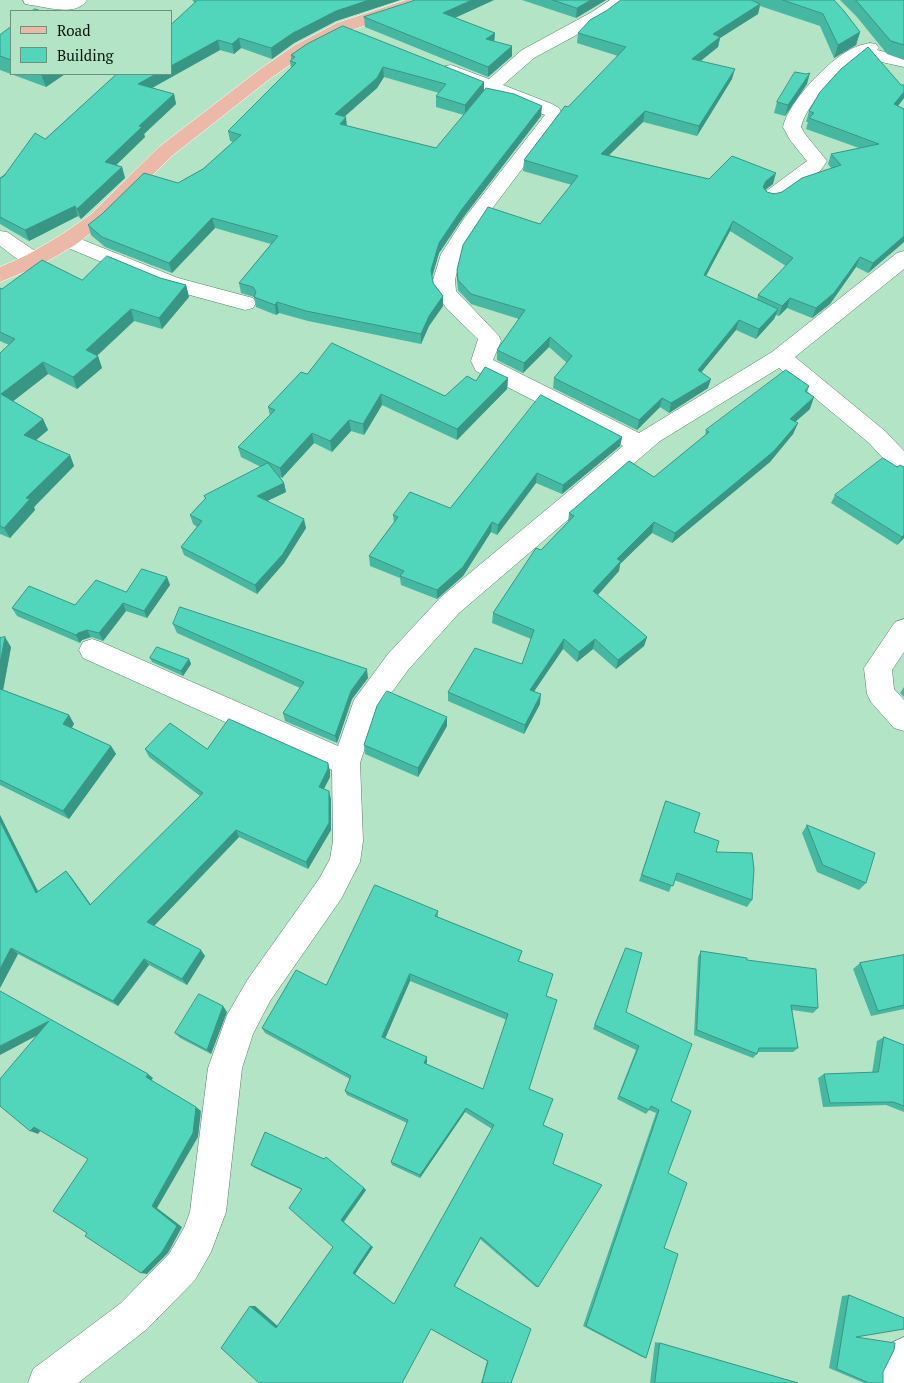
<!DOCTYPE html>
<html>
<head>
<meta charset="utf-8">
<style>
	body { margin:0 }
	#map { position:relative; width:904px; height:1383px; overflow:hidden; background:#b3e4c5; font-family:"PT Serif",serif }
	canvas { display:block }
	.legend { position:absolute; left:10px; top:10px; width:162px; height:65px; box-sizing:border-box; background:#b3e4c5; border:1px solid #6d917b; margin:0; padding:6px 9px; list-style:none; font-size:15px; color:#04150b }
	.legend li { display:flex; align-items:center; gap:10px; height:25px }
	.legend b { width:25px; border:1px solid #6d917b }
</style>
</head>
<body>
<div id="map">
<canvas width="904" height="1383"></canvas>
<ul class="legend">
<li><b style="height:6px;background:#ecb8a8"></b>Road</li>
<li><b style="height:14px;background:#51d6bc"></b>Building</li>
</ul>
</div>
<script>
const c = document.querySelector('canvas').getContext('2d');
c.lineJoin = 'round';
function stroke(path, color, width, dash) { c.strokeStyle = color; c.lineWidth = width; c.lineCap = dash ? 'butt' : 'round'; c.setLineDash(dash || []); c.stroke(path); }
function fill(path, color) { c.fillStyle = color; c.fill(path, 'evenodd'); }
const minor = new Path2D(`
	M 23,0 L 87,0 C 76,17 47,7 31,5 L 25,4 Z
	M 610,0 L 629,0 L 604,20 L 534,58 L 503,85 L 552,104 L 559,108 L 563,115 L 478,227 L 461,254 L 455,280 L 456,291 L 499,336 L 501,341 L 493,360 L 639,433 L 772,352 L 897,253 L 904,251 L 904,269 L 795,357 L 885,431 L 904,451 L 904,475 L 896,472 L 869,443 L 779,368 L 660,441 L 459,613 L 408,670 L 376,714 L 360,763 L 363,841 L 360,862 L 341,899 L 270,1001 L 253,1034 L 242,1068 L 226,1212 L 211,1252 L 195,1280 L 147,1329 L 78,1383 L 28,1383 L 33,1369 L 121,1303 L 169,1254 L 184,1228 L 190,1212 L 208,1068 L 227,1015 L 248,979 L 319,879 L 330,859 L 333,841 L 332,770 L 83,658 L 79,650 L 83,642 L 92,639 L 101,642 L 338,746 L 354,700 L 388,654 L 441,597 L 623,446 L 476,371 L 471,361 L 478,339 L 447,309 L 435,292 L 433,280 L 441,254 L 463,220 L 545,115 L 445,74 L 442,70 L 445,66 L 451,65 L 489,79 L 522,50 L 592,12 Z
	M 870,43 L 876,44 L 879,48 L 877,50 L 904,57 L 904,67 L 868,59 L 866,55 C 844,66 806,103 801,127 L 805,134 L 827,161 L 821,170 L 779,200 L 772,202 L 765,200 L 762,196 L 765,192 L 807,161 L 790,140 L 783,127 C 788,102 829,60 851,49 C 857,46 864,44 870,43 Z
	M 0,231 L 7,232 L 41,255 L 44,260 L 41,265 C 26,269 13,255 0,246 Z
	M 68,234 L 178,278 L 253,298 L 256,303 L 253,308 L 245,310 L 164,288 L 61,245 L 58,240 L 61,235 Z
	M 904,619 L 904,652 L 892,670 L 894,689 L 904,700 L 904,731 L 894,728 L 871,702 L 867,694 L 864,668 L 895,622 Z
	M 904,1337 L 904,1383 L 876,1383 L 876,1371 L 891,1343 Z`);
const major = new Path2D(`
	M 406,0 L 430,0 L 428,4 L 349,31 L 307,53 L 271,78 L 173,155 L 104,223 L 75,245 L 41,265 L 0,282 L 0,267 L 27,255 L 61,235 L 90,215 L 159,147 L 259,70 L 295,45 L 337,23 Z`);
const wall = new Path2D(`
	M 192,0 L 400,0 L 336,21 L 294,43 L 272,59 L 241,48 L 234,54 L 220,50 L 152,88 L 174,94 L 176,104 L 144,134 L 145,137 L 116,165 L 122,167 L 125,178 L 81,219 L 78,216 L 29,241 L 0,224 L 0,178 L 45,139 L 195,3 Z
	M 494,0 L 455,18 L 495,33 L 494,41 L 512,56 L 488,77 L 365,27 L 364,17 Z
	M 522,0 L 606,0 L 576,18 Z
	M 621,0 L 834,0 L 860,32 L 856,45 L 834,58 L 820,26 L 760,6 L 758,14 L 720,38 L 718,47 L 701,61 L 732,79 L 697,136 L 643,122 L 609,155 L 709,179 L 773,184 L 765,189 L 767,192 L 774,194 L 782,192 L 831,168 L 828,164 L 831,154 L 859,148 L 806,129 L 808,122 L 806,122 L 809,111 L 901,85 L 904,85 L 904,98 L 898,106 L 904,109 L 904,242 L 868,273 L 856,267 L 830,304 L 812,318 L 787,308 L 779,316 L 776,315 L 774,319 L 756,339 L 736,330 L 701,372 L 708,388 L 669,413 L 660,407 L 637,430 L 553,388 L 554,378 L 567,363 L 549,347 L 523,373 L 497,360 L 497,350 L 519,319 L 471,304 L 458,290 L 457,280 L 457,270 L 540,224 L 572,185 L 523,171 L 524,160 L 568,107 L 618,56 L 577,43 L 578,33 ZM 730,231 L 786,266 L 758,295 L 757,299 L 706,276 Z
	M 840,0 L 904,0 L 904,60 L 887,54 L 857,17 Z
	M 11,27 L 11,74 L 65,74 L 46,87 L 0,70 L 0,35 Z
	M 307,44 L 484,90 L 541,116 L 462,219 L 439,253 L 432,277 L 433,283 L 443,296 L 443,306 L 429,326 L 421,344 L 308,321 L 279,313 L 276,315 L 256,307 L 254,297 L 241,293 L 239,283 L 271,244 L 215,228 L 172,273 L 105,247 L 91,235 L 88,225 L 178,183 L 203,169 L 233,142 L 230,141 L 228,131 L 291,68 L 290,61 L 291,60 L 291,55 ZM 384,77 L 439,93 L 436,96 L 436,107 L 464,115 L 436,148 L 347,126 L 344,117 L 377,88 Z
	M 807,84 L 785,116 L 774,113 L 777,102 Z
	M 160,278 L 186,285 L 189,297 L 162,329 L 134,321 L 97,356 L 98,356 L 102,368 L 77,389 L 48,374 L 13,401 L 43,419 L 48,430 L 36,440 L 70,455 L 74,466 L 34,507 L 35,510 L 10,538 L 0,534 L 0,353 L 9,345 L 0,341 L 0,288 L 2,289 L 82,280 Z
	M 307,374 L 445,396 L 476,381 L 508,378 L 507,389 L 457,440 L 382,405 L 364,435 L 351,431 L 332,452 L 314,443 L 282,478 L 280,477 L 284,483 L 286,492 L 267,501 L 306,528 L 284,563 L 257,594 L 184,555 L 181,547 L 197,527 L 193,524 L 190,515 L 205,499 L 204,496 L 261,467 L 241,457 L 238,447 L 270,416 L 268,407 Z
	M 809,386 L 807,393 L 810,409 L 795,422 L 798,423 L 793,434 L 770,462 L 672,543 L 652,533 L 620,564 L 619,571 L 598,595 L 647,637 L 644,646 L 616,669 L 593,649 L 577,662 L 563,649 L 534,691 L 540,704 L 524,734 L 448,701 L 448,692 L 522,664 L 531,639 L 492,623 L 493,613 L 541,550 L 568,522 L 569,513 L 654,477 L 705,436 L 706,430 Z
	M 622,437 L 620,446 L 562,494 L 536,483 L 497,535 L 491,532 L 463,576 L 437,599 L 401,585 L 400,578 L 370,566 L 369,556 L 394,523 L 393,515 L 450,508 Z
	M 835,495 L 904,538 L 897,545 L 831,503 Z
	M 167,577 L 170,585 L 147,618 L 126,611 L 103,641 L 91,637 L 82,640 L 80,643 L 17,616 L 12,608 L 75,605 L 126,592 Z
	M 173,624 L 368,678 L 352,699 L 337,743 L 285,721 L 283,713 L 300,688 L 177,633 Z
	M 0,638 L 11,647 L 3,690 L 69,715 L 74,724 L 72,728 L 111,746 L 116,754 L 69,819 L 0,785 Z
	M 150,658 L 189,659 L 191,664 L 183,676 L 152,662 Z
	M 904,687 L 904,697 L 900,693 Z
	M 447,717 L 447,726 L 418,777 L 365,754 L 364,745 Z
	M 145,749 L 207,749 L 330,771 L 330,777 L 324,789 L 331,799 L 331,830 L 308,869 L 239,837 L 154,926 L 205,956 L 187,985 L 149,965 L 118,1006 L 18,954 L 0,988 L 0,815 L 38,891 L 66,871 L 91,905 L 200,796 L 149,757 Z
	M 666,801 L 694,832 L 716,852 L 752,900 L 747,907 L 674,880 L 669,892 L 639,881 Z
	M 807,825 L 866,883 L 859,890 L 817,872 L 802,833 Z
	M 438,911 L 438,917 L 522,951 L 519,961 L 546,996 L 529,1089 L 543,1125 L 553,1164 L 538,1287 L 536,1287 L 480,1239 L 455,1286 L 511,1383 L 481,1383 L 487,1361 L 431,1329 L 259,1383 L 250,1306 L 255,1306 L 277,1326 L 333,1247 L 302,1190 L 255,1168 L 251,1165 L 364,1188 L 366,1190 L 344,1222 L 373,1247 L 355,1274 L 394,1304 L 492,1129 L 465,1112 L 420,1178 L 392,1165 L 391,1162 L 407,1123 L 347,1095 L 345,1091 L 350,1079 L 265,1033 L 262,1028 ZM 410,981 L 507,1020 L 483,1089 L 426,1064 L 427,1062 L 427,1057 L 385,1039 Z
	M 701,951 L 747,960 L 818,1008 L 813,1013 L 792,1010 L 798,1048 L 793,1052 L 758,1052 L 757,1054 L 753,1058 L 694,1035 L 698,957 Z
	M 623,954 L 626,1012 L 671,1101 L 664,1248 L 646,1358 L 642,1357 L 583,1326 L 656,1113 L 649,1110 L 646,1114 L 617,1099 L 636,1050 L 593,1029 Z
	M 904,955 L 904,1009 L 871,1016 L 853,969 L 860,963 Z
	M 227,1012 L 211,1054 L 180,1038 L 175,1033 Z
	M 884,1037 L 904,1045 L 904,1112 L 886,1105 L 823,1107 L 818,1078 L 824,1074 L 872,1073 L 877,1041 Z
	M 849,1295 L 856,1337 L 883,1372 L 883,1383 L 864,1383 L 829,1368 L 842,1296 Z
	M 655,1342 L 660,1343 L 798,1383 L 650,1383 Z`);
const shadedWall = new Path2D(`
	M 369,0 L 400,0 L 336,21 L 294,43 L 272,59 L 271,48 L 293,33 L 336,11 Z
	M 472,0 L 494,0 L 443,23 L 443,13 Z
	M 591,0 L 606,0 L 576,18 L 577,8 Z
	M 760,4 L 758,14 L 720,38 L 718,47 L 690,69 L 692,59 L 713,34 Z
	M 860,32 L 856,45 L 834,58 L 838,45 Z
	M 495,33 L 494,43 L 486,39 Z
	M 239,38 L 241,48 L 234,54 L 232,44 Z
	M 218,40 L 220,50 L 141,94 L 138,84 L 156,74 L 171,74 L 171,66 Z
	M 512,46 L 512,56 L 488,77 L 488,67 Z
	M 383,67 L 384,77 L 377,88 L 336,124 L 335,114 Z
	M 735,69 L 732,79 L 697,136 L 699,126 Z
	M 810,73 L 807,84 L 785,116 L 788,105 Z
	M 41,74 L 65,74 L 46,87 Z
	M 484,82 L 484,93 L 465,115 L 465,105 Z
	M 904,92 L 904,98 L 891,115 L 894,104 Z
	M 174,94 L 176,104 L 144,134 L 145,137 L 108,173 L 105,162 L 139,126 Z
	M 542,106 L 541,116 L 462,219 L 439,253 L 431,280 L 431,270 L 439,243 L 462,209 Z
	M 645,111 L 643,122 L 600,164 L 601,154 Z
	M 346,117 L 347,127 L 340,124 Z
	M 122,167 L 125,178 L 81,219 L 77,209 Z
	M 776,173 L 773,184 L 764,191 L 763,187 L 766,181 Z
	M 75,206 L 78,216 L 29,241 L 25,230 Z
	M 212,218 L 215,228 L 172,273 L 169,263 Z
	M 733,221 L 730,231 L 701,285 L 704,275 Z
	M 904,236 L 904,242 L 868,273 L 873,263 Z
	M 860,257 L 856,267 L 830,304 L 812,318 L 816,308 Z
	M 186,285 L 189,297 L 162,329 L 159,318 Z
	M 443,296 L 443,306 L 429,326 L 421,344 L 421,334 L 429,316 Z
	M 790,298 L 787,308 L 779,316 L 782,306 Z
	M 277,302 L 279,313 L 276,315 L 275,305 Z
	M 131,309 L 134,321 L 90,362 L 86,350 Z
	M 778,309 L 774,319 L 756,339 L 759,329 Z
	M 739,320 L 736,330 L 695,380 L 698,370 Z
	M 550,337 L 549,347 L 523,373 L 524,363 Z
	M 98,356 L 102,368 L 77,389 L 73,377 Z
	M 43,362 L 48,374 L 7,406 L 1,394 Z
	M 508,378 L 507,389 L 457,440 L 457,429 Z
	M 711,379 L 708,388 L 669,413 L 671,403 Z
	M 381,394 L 382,405 L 364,435 L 363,424 Z
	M 814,397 L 810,409 L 786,430 L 790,419 Z
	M 662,398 L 660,407 L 637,430 L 639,420 Z
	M 43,419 L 48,430 L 29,446 L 24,435 Z
	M 349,420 L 351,431 L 332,452 L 330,441 Z
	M 798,423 L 793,434 L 770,462 L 672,543 L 675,533 Z
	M 312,433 L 314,443 L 282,478 L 280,468 Z
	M 622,437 L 620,446 L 562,494 L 563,485 Z
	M 70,455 L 74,466 L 34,507 L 35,510 L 10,538 L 4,528 L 26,498 Z
	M 537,473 L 536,483 L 497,535 L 498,525 Z
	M 284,483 L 286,492 L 259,505 L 257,496 Z
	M 304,519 L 306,528 L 284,563 L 257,594 L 255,585 Z
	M 492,522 L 491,532 L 463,576 L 437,599 L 437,590 Z
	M 654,522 L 652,533 L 620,564 L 619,571 L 592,601 L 593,591 L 617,559 Z
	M 904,535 L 904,538 L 897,545 L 902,537 Z
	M 167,577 L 170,585 L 147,618 L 144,611 Z
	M 123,603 L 126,611 L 103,641 L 99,633 Z
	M 87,630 L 91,637 L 82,640 L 80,643 L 76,635 L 78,633 Z
	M 5,637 L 11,647 L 2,696 L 0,693 L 0,664 Z
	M 647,637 L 644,646 L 616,669 L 618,660 Z
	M 564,639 L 563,649 L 529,699 L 530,690 Z
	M 595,639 L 593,649 L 577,662 L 579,652 Z
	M 189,659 L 191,664 L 183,676 L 181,671 Z
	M 367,669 L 368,678 L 352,699 L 337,743 L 335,736 L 351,691 Z
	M 541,694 L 540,704 L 524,734 L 525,725 Z
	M 69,715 L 74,724 L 68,732 L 63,724 Z
	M 447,717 L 447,726 L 418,777 L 418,768 Z
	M 111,746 L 116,754 L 69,819 L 63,811 Z
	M 328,763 L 330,771 L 330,777 L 321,794 L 319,787 Z
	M 329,791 L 331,799 L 331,830 L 308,869 L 306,862 Z
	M 0,815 L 42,900 L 36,893 L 0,821 Z
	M 236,830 L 239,837 L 152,928 L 147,922 Z
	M 66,871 L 72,878 L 96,912 L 90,905 Z
	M 11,948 L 18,954 L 0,988 L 0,969 Z
	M 201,950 L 205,956 L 187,985 L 182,979 Z
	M 144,959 L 149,965 L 118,1006 L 113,1001 Z
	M 410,974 L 410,981 L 383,1043 L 382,1037 Z
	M 223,1006 L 227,1012 L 211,1054 L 207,1050 Z
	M 49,1021 L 55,1026 L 0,1055 L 0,1046 Z
	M 427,1057 L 427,1062 L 425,1068 L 424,1063 Z
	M 148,1074 L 153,1078 L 151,1081 L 146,1077 Z
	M 196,1107 L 201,1111 L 198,1137 L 157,1208 L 182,1227 L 168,1253 L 147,1274 L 141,1273 L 152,1206 Z
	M 466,1108 L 465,1112 L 420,1178 L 420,1175 Z
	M 34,1127 L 41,1130 L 38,1134 L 30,1131 Z
	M 364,1188 L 366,1190 L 343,1222 L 341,1220 Z
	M 371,1246 L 373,1247 L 355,1274 L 395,1305 L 353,1273 Z
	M 250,1306 L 255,1306 L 280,1328 L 276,1328 Z`);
const building = new Path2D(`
	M 198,0 L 369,0 L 336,11 L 293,33 L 271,48 L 239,38 L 232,44 L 218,40 L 171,66 L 171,25 Z
	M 416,0 L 472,0 L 443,13 L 495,33 L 486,39 L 512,46 L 488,67 L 364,17 Z
	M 553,0 L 591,0 L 577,8 Z
	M 621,0 L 751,0 L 760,4 L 713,34 L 720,37 L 692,59 L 735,69 L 699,126 L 645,111 L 601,154 L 709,179 L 732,156 L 776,173 L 766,181 L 763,187 L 767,192 L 774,194 L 782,192 L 802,178 L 841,165 L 831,154 L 879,144 L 809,118 L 814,113 L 809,111 L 820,92 L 841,69 L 868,47 L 901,85 L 904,85 L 904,92 L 894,104 L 904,109 L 904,236 L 873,263 L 860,257 L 834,293 L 816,308 L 790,298 L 782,306 L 758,295 L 793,258 L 733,221 L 704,275 L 778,309 L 759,329 L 739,320 L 698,370 L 711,379 L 671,403 L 662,398 L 639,420 L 554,378 L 572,356 L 550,337 L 524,363 L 497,350 L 525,310 L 471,294 L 458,280 L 457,270 L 463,245 L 488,207 L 540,224 L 578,176 L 524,160 L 565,106 L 568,107 L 626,47 L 578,33 L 590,20 L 606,11 Z
	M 783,0 L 834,0 L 844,11 L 860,32 L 838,45 L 823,14 Z
	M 856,0 L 904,0 L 904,45 L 891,41 Z
	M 35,9 L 41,11 L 32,11 Z
	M 343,26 L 484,82 L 465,105 L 436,96 L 446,84 L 383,67 L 377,78 L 335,114 L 346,117 L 340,124 L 436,148 L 486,88 L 514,94 L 542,106 L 462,209 L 439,243 L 431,270 L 433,283 L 443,296 L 429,316 L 421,334 L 306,311 L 277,302 L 275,305 L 254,297 L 256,292 L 253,287 L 239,283 L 278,236 L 212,218 L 169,263 L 102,237 L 88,225 L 102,214 L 144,173 L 178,183 L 203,169 L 241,135 L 228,131 L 296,63 L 290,61 L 295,57 L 291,55 L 307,44 Z
	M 11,27 L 11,60 L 0,56 L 0,35 Z
	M 795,72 L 806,74 L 810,73 L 788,105 L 777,102 Z
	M 117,74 L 156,74 L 138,84 L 174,94 L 139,126 L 142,127 L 105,162 L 122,167 L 77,209 L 75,206 L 25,230 L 0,217 L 0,178 L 4,176 L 35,133 L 45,139 Z
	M 107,256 L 160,278 L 186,285 L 159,318 L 131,309 L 86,350 L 98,356 L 73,377 L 43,362 L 1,394 L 43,419 L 24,435 L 70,455 L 26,498 L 30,499 L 4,528 L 0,526 L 0,353 L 15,339 L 0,332 L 0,288 L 2,289 L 42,260 L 82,280 Z
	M 332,343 L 445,396 L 467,376 L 476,381 L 485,367 L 508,378 L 457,429 L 381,394 L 363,424 L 349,420 L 330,441 L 312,433 L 280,468 L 238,447 L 275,410 L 268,407 L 301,372 L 307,374 Z
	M 786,370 L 809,386 L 805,391 L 814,397 L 790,419 L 798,423 L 774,451 L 675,533 L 654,522 L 617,559 L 621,561 L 593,591 L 647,637 L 618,660 L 595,639 L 579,652 L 564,639 L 530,690 L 541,694 L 525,725 L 448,692 L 475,648 L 522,664 L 534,630 L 493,613 L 536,548 L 541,550 L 574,516 L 569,513 L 629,461 L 654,477 L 709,432 L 706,430 Z
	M 541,395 L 622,437 L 563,485 L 537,473 L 498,525 L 492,522 L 463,567 L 437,590 L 400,576 L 404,571 L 369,556 L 398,517 L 393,515 L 410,492 L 450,508 Z
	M 883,458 L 897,467 L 900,465 L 904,467 L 904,535 L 902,537 L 835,495 Z
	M 268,463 L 284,483 L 257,496 L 304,519 L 283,554 L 255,585 L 181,547 L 202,521 L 190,515 L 206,498 L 204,496 Z
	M 142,569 L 167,577 L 144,611 L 123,603 L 99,633 L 87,630 L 78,633 L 76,635 L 12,608 L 29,586 L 75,605 L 96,580 L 126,592 Z
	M 180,607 L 367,669 L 351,691 L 335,736 L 283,713 L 304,682 L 173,624 Z
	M 5,637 L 0,664 L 0,638 Z
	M 157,647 L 189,659 L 181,671 L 150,658 Z
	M 0,689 L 69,715 L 63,724 L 111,746 L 63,811 L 0,780 Z
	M 387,691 L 447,717 L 418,768 L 364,745 L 377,706 Z
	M 229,719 L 328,763 L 328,769 L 319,787 L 329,791 L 329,823 L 306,862 L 236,830 L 147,922 L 201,950 L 182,979 L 144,959 L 113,1001 L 11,948 L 0,969 L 0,821 L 36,893 L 66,871 L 90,905 L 203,793 L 145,749 L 170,723 L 207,749 Z
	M 666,801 L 700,813 L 694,832 L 719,841 L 716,852 L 752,853 L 754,869 L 752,900 L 677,873 L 673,886 L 642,875 Z
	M 807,825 L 875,853 L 866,883 L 823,865 Z
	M 375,885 L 438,911 L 435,916 L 522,951 L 518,961 L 553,974 L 546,996 L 557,1000 L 529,1089 L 553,1099 L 543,1125 L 563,1134 L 553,1164 L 602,1185 L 538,1287 L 481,1237 L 454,1286 L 531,1329 L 511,1383 L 482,1383 L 488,1361 L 431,1329 L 402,1383 L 259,1383 L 221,1348 L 250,1306 L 276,1328 L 333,1247 L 289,1208 L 302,1189 L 251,1165 L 265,1132 L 324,1159 L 326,1157 L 364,1188 L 341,1220 L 371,1246 L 353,1273 L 394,1304 L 494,1125 L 466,1108 L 420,1175 L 391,1162 L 408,1120 L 345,1091 L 351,1076 L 262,1028 L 296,970 L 326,985 ZM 410,974 L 508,1014 L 483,1089 L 424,1063 L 427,1057 L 382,1037 Z
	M 626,948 L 642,953 L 626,1012 L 692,1044 L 671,1101 L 691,1111 L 668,1173 L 687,1183 L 664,1248 L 678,1254 L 646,1358 L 586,1326 L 659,1110 L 651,1106 L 649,1110 L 619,1096 L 639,1046 L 595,1025 Z
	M 701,951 L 747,958 L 747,960 L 816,969 L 818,1008 L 791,1005 L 798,1048 L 759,1048 L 757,1054 L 697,1030 Z
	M 904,955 L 904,1005 L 878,1011 L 860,963 Z
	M 0,991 L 148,1074 L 146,1077 L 196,1107 L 193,1133 L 152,1206 L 177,1226 L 162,1252 L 141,1273 L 85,1236 L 87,1233 L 53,1211 L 88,1159 L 34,1127 L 30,1131 L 0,1106 L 0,1079 L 49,1021 L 0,1046 Z
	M 199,994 L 223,1006 L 207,1050 L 175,1033 Z
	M 884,1037 L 904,1045 L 904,1106 L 893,1102 L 830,1103 L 824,1074 L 878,1072 Z
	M 849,1295 L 904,1318 L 904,1329 L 856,1337 L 895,1343 L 894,1350 L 883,1372 L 883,1383 L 869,1383 L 837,1369 Z
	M 660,1343 L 798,1383 L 655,1383 Z`);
stroke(minor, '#558368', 1);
stroke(major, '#fff', 1);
fill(minor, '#fff');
fill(major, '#ecb8a8');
fill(wall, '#46b8a2');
fill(shadedWall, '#399684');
fill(building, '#51d6bc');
stroke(building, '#399684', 1);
</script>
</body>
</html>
